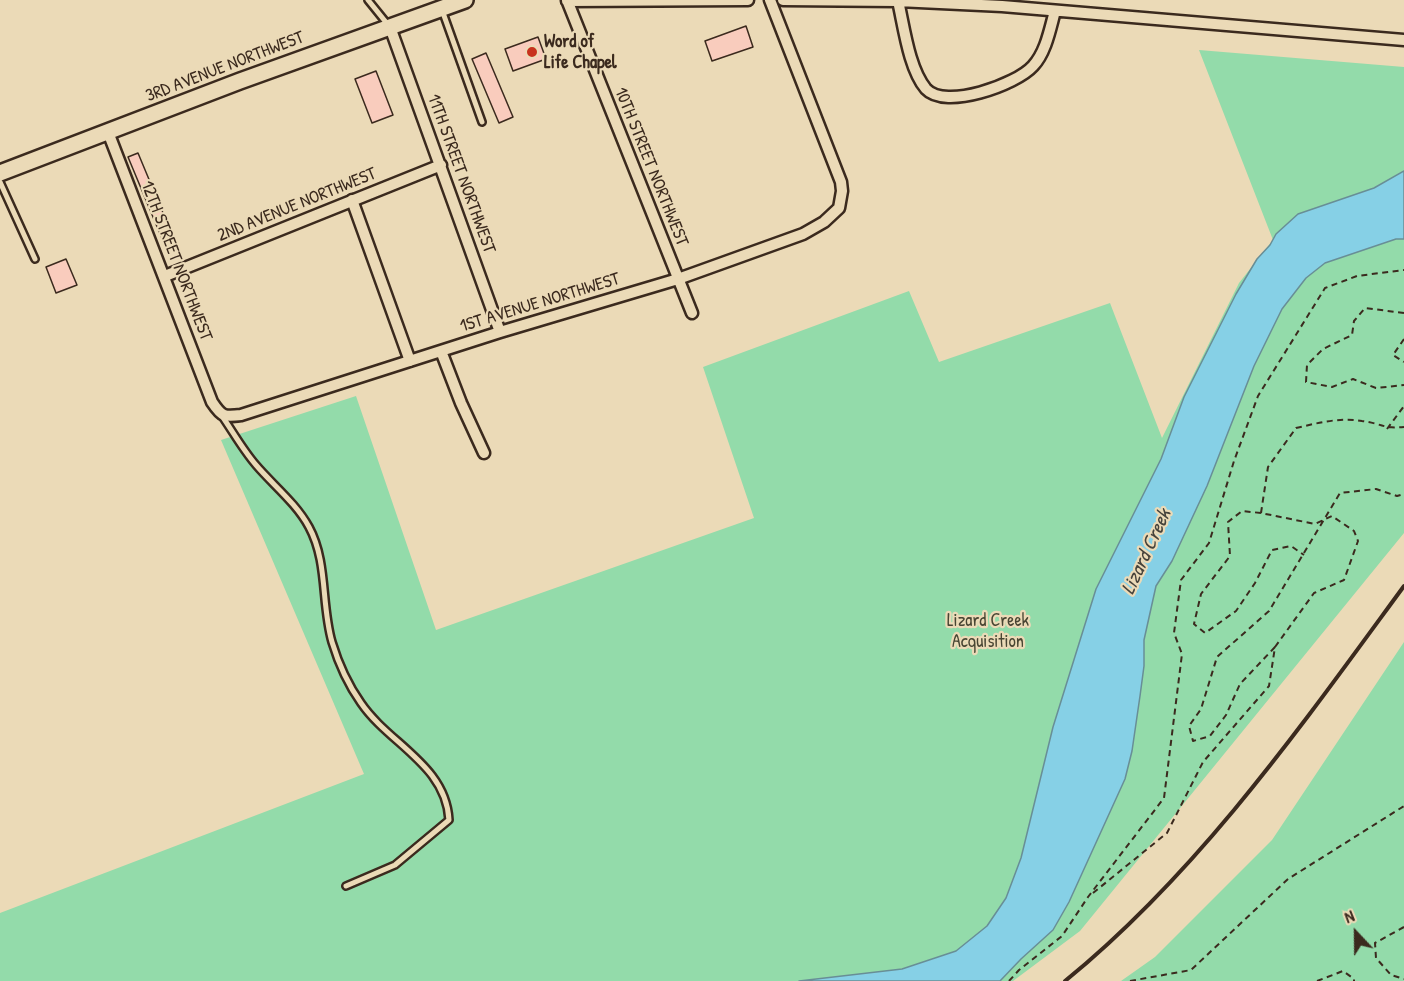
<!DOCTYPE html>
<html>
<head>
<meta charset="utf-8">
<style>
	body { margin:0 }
	#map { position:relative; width:1404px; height:981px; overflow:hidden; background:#ebdab7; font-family:"Patrick Hand",sans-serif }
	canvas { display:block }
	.north { position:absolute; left:1326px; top:903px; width:60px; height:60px; -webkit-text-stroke:4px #ebdab7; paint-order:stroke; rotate:338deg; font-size:16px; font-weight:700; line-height:24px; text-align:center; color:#3b2a1e }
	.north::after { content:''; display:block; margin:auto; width:21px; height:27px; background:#3b2a1e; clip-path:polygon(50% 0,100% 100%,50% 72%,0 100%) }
</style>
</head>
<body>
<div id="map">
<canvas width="1404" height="981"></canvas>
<div class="north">N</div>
</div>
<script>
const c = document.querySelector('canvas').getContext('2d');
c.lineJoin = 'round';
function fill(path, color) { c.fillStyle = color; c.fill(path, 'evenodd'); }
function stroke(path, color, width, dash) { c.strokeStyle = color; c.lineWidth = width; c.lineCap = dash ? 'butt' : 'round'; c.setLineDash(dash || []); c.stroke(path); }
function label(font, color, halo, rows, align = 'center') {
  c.font = font + ' "Patrick Hand",sans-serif'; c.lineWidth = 4.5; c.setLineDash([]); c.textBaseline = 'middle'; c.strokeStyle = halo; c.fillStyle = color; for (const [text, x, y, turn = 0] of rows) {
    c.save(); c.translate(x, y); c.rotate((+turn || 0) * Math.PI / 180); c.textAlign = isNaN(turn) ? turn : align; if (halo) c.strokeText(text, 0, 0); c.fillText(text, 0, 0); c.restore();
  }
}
const green = new Path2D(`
	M 1199,50 L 1404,67 L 1404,533 L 1080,931 L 1013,981 L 0,981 L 0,913 L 364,774 L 221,440 L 356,396 L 436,630 L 754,518 L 703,367 L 909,291 L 939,362 L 1110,303 L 1162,438 L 1239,283 L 1273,240 Z
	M 1404,642 L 1404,981 L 1121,981 L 1155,957 L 1272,840 Z`);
const water = new Path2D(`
	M 1404,171 L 1404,239 L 1396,239 L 1325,263 L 1306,278 L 1282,309 L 1254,366 L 1207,486 L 1172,561 L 1156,586 L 1144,640 L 1144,666 L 1140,696 L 1132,751 L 1125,779 L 1069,902 L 1053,930 L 1021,959 L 1000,981 L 799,981 L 902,969 L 956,951 L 987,926 L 1006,898 L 1021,858 L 1053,727 L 1096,589 L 1161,459 L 1184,397 L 1236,294 L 1257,259 L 1270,245 L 1276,234 L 1298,214 L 1374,188 Z`);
const building = new Path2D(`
	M 746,26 L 753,47 L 712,61 L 705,41 Z
	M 538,37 L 546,59 L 513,71 L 505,49 Z
	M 486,53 L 513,117 L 499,123 L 472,59 Z
	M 376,71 L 393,115 L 372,123 L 355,79 Z
	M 138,153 L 173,237 L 163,241 L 128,157 Z
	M 66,259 L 77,285 L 56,293 L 46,267 Z`);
const path = new Path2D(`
	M 1404,313 L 1365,308 L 1354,321 L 1352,335 L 1323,349 L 1307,365 L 1306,382 L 1332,387 L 1353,379 L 1376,388 L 1404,385
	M 1404,339 L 1393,355 L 1404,362
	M 1387,429 L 1404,406
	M 1261,513 L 1242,511 L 1228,522 L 1230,556 L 1201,594 L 1194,624 L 1205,633 L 1236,611 L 1255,583 L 1272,550 L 1291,546 L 1304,555
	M 1275,647 L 1240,684 L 1226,715 L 1210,736 L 1193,741 L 1189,726 L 1201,709 L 1217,657 L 1269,611 L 1340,493 L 1376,489 L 1397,496 L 1404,494
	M 1093,893 L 1167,833 L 1203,762 L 1269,686 L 1275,647 L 1314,593 L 1344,580 L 1358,541 L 1354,531 L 1332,516 L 1315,524 L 1261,513 L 1268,467 L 1296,428 C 1318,423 1340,417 1362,421 C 1380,423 1383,429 1404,427
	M 1404,927 L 1375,943 L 1376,958 L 1391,975 L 1404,979
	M 1009,981 L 1019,970 L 1062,936 L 1088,897 L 1164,798 L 1182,654 L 1174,633 L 1181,580 L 1209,543 L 1234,461 L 1258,396 L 1325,288 L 1357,276 L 1404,270
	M 1130,981 L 1191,970 L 1288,879 L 1404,806
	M 1317,981 L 1343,971 L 1354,979 L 1354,981`);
const lane = new Path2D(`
	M 368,0 L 389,26
	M 442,10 L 482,122
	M 0,182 L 35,259
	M 222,416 C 233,432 243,450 256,465 C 273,485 296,503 309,527 C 328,562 321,604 332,642 C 338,662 349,686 361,703 C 389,744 446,765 449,820 L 395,865 L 346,886`);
const street = new Path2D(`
	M 567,0 L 692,313
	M 783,0 L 898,1 L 1002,6 L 1404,40
	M 567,1 L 748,0
	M 898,1 C 904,27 909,69 926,89 C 945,110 1016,85 1033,66 C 1046,52 1050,29 1055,11
	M 390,27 L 500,332
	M 108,132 L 212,402 C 222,417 224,417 241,415 L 500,332 L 678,279 L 803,234 L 824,222 L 839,208 L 842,191 L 841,182 L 770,0
	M 352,200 L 410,361
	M 165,276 L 441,165
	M 441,351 L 461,403 L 484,453`);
const secondary = new Path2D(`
	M 0,173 L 240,81 L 465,0`);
const rail = new Path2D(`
	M 1065,981 C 1199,872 1302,725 1404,586`);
const markers = [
	[532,52,6,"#c8321e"]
];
const poiNames = [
	["Word of",544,42],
	["Life Chapel",544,63]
];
const streetNames = [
	["3RD AVENUE NORTHWEST",225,67,-21],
	["10TH STREET NORTHWEST",651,167,68],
	["11TH STREET NORTHWEST",461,174,70],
	["2ND AVENUE NORTHWEST",297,205,-22],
	["12TH STREET NORTHWEST",176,261,69],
	["1ST AVENUE NORTHWEST",540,303,-17]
];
const parkNames = [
	["Lizard Creek",988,621],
	["Acquisition",988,642]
];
const waterNames = [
	["Lizard Creek",1147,552,-65]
];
fill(green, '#93dbaa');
fill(water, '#86d0e6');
stroke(water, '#688e96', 1.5);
fill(building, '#f9ccbd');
stroke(building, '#3b2a1e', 1.5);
stroke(lane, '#3b2a1e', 10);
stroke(street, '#3b2a1e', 15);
stroke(secondary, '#3b2a1e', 20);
stroke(path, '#3b2a1e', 2, [6, 4.5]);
stroke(lane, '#ebdab7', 5);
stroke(street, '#ebdab7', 10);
stroke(secondary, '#ebdab7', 15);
stroke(rail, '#3b2a1e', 4);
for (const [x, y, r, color] of markers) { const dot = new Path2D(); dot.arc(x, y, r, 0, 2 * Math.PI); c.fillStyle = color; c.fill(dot); stroke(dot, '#ebdab7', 2); }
label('bold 18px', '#3b2a1e', '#ebdab7', poiNames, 'left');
label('18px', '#3b2a1e', '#ebdab7', streetNames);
label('18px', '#484533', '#ebdab7', parkNames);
label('italic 20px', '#46433c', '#ebdab7', waterNames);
</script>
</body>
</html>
